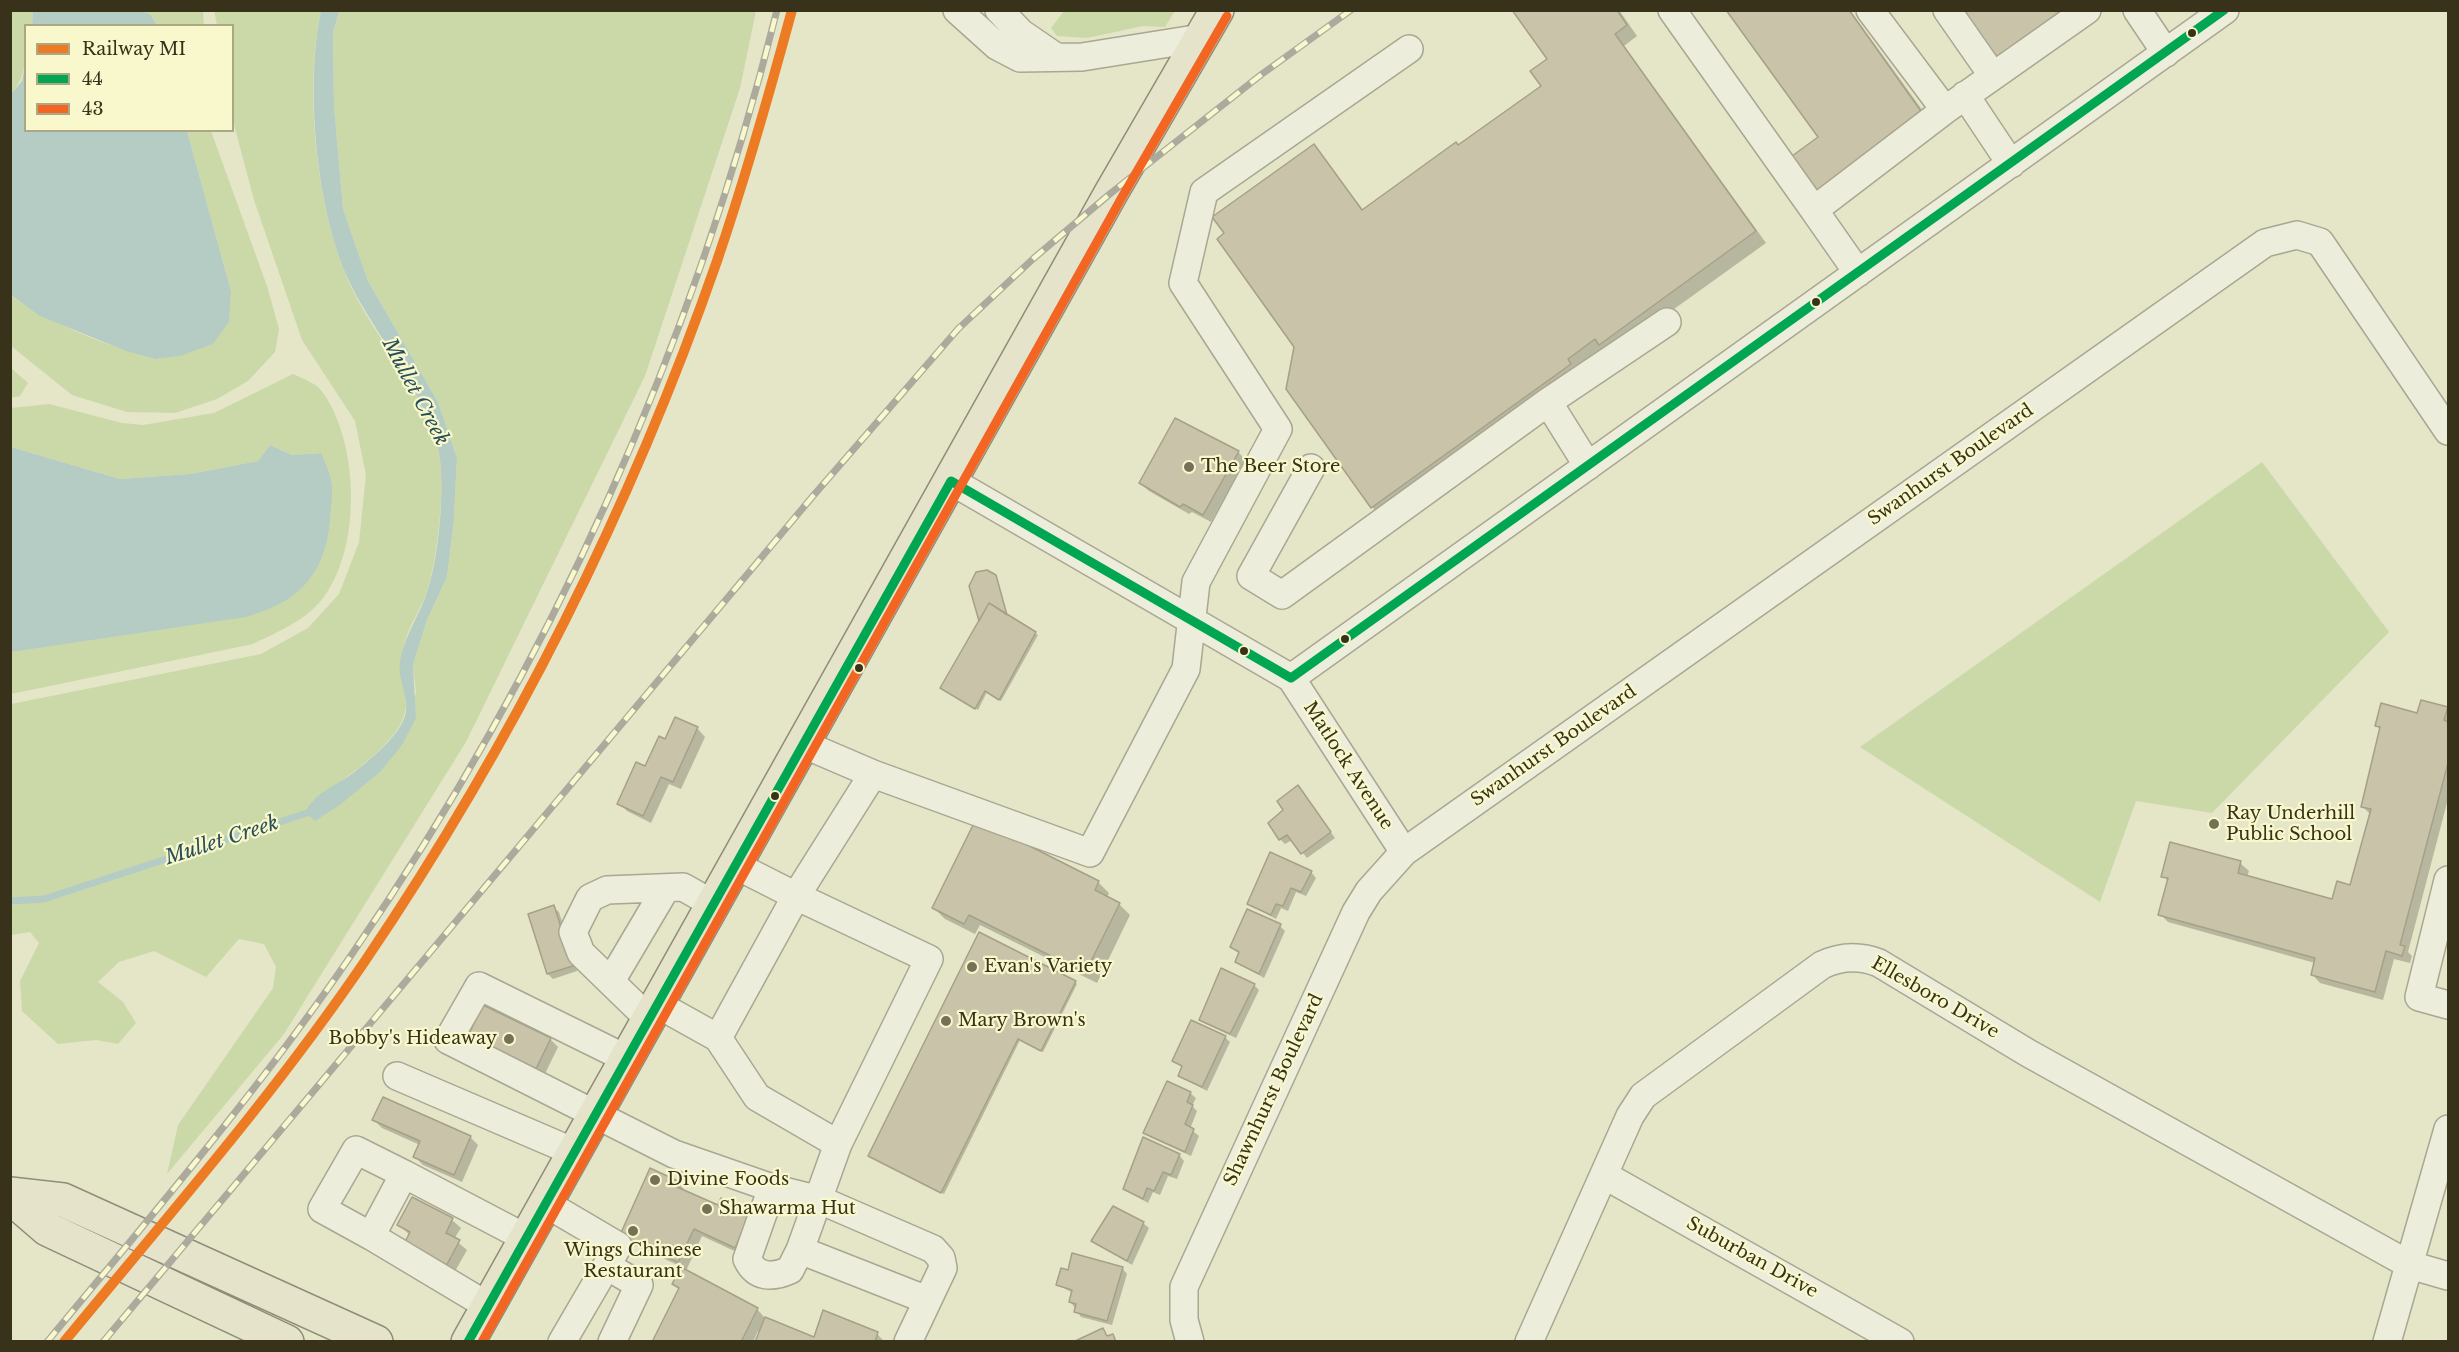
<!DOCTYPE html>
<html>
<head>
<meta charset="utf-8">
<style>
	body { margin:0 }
	#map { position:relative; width:2459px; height:1352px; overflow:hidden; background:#e5e5c8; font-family:"Libre Baskerville",serif }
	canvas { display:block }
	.frame { position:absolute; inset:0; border:12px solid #38321a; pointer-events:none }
	.legend { position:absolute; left:24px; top:24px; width:210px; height:108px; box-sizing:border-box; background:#f8f8cc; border:2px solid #aba985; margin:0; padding:8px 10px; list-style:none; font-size:18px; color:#38321a }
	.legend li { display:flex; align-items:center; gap:12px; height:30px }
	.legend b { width:30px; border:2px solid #aba985 }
</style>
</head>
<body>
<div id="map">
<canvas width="2459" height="1352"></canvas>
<div class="frame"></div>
<ul class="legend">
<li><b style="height:8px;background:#ec7b24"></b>Railway MI</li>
<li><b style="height:8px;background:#00a651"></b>44</li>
<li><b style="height:8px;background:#f26522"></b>43</li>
</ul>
</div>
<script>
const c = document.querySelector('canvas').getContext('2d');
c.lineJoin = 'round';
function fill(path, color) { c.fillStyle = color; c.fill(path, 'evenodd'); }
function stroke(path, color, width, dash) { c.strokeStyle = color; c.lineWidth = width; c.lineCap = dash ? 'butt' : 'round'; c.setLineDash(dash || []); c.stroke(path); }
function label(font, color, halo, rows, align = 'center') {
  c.font = font + ' "Libre Baskerville",serif'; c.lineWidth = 4.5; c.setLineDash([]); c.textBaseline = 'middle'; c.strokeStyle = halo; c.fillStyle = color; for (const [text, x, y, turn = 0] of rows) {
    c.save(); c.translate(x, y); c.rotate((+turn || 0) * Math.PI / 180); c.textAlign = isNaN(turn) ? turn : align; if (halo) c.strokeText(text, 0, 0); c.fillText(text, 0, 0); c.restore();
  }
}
const green = new Path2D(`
	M 11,11 L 33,11 L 32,25 L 26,26 C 25,52 29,74 11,94 Z
	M 141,11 L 203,11 L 204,25 L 157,25 L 150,14 Z
	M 214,11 L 321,11 C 304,89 316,204 347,278 C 374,341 433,397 441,467 C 444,497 436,569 425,597 C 419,611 411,624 406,638 C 395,670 406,676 406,705 C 405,742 339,782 311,802 L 402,745 L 416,692 L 413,665 L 427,620 L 447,577 L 454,520 L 457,458 L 438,402 L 368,281 L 343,209 L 334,106 L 333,32 L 340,11 L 756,11 L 740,88 L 645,376 L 466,742 L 284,1034 L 167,1174 L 178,1125 L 273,988 L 276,967 L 264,944 L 239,939 L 206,977 L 154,951 L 119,962 L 98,982 L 123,1002 L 136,1023 L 118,1044 L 96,1040 L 58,1044 L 22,1011 L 20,981 L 39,943 L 30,932 L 11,935 L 11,704 L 261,654 L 308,628 L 339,594 L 359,542 L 366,475 L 355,421 L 302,340 L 254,200 L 233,121 L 232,26 L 217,25 Z
	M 1064,11 L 1064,10 L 1175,11 L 1165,27 L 1143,26 L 1087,38 L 1057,36 L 1051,28 Z
	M 187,131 L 211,131 L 267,286 L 279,329 L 275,352 L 248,381 L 217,399 L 175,413 L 127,412 L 72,395 L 11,346 L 10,295 C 54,325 104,345 155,359 L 231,291 Z
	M 11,368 L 28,383 L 20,396 L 11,398 Z
	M 293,374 C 302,378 315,383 321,390 C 360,441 363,553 319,603 C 302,622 275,633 253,644 L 11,694 L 11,652 L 67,642 L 321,453 L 292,455 L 270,445 L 258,461 L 190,474 L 120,479 L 11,447 L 11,408 L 49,404 L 122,423 L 143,425 L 214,413 Z
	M 2262,462 L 2389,632 L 2212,813 L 2136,801 L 2100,902 L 1860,747 Z`);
const water = new Path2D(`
	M 33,10 L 141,11 L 150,14 L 157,25 L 32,25 Z
	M 340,10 L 333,32 L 334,106 L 343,209 L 368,281 L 438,402 L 457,458 L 454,520 L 447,577 L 427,620 L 413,665 L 416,718 L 402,745 L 381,771 L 341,804 L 315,821 L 306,813 C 310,795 339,784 353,773 C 370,760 394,740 403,721 C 413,703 397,681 400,663 C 403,638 418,618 426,595 C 438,562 443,504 441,469 C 438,407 374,335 348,279 C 316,209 305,85 321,11 Z
	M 25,65 L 26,130 L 187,131 L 231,291 L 229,322 L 213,344 L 180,356 L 155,359 L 126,351 L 40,316 L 11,295 L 11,94 L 22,81 Z
	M 270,445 L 292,455 L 321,453 C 335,484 333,487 330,520 C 325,576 298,602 246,617 L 11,652 L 11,447 L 120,479 L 190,474 L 258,461 Z`);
const shadow = new Path2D(`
	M 1514,10 L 1619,10 L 1637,36 L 1624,46 L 1766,243 L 1383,518 L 1372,507 L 1296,346 L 1314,146 L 1364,211 L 1543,86 L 1549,59 Z
	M 1728,10 L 1850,10 L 1933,125 L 1820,138 Z
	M 1963,10 L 2089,10 L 2007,69 Z
	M 1238,452 L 1246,460 L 1211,522 L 1192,512 L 1189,514 L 1149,491 L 1140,483 Z
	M 995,577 L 1008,617 L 1038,635 L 1001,701 L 987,692 L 978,710 L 944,690 L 981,621 Z
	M 2447,708 L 2448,799 L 2408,952 L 2412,956 L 2410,963 L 2394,959 L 2383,1000 L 2320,983 L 2312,974 L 2315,963 L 2168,922 L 2160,914 L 2169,882 L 2163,876 L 2240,863 L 2249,871 L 2247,877 L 2333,901 L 2352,886 L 2371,815 L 2363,807 L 2381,730 L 2377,726 Z
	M 697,728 L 705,737 L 681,789 L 669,784 L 651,823 L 627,811 L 619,803 L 666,741 Z
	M 1298,787 L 1335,838 L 1307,858 L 1292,840 L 1285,844 L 1280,839 L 1285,810 Z
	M 1311,872 L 1316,878 L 1306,896 L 1296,892 L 1288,911 L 1281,908 L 1276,919 L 1248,904 Z
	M 1098,882 L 1109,893 L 1107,898 L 1119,904 L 1130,915 L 1097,983 L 980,925 L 975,934 L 945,919 L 934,908 Z
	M 553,907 L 559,912 L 577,971 L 553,979 L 548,974 Z
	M 1280,926 L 1285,931 L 1264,978 L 1237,962 L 1240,954 L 1232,947 Z
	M 1075,982 L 1077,984 L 1043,1052 L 1020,1040 L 944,1194 L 872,1158 Z
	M 1254,985 L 1259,990 L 1236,1038 L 1206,1024 L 1200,1019 Z
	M 1225,1037 L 1230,1042 L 1207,1091 L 1179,1076 L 1183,1068 L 1174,1061 Z
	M 550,1039 L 558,1047 L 542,1080 L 476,1048 Z
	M 1190,1093 L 1196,1098 L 1192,1106 L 1197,1111 L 1190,1129 L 1199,1136 L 1191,1156 L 1150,1137 L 1145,1132 Z
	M 374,1120 L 470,1137 L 478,1145 L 462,1182 L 423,1165 L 415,1157 L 420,1145 L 382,1128 Z
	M 1179,1155 L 1184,1161 L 1177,1179 L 1168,1176 L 1160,1195 L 1153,1192 L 1148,1203 L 1124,1189 Z
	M 679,1183 L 686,1192 L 718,1207 L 750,1213 L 743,1255 L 702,1236 L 686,1271 L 757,1309 L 765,1318 L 815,1339 L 877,1334 L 885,1342 L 756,1342 L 760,1332 L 758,1331 L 753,1342 L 653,1342 L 680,1290 L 674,1284 L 682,1267 L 630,1243 L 621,1235 Z
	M 413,1199 L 452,1220 L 461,1228 L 454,1239 L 467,1250 L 453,1275 L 399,1225 Z
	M 1143,1223 L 1149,1228 L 1132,1265 L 1093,1241 Z
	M 1122,1268 L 1127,1274 L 1112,1325 L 1081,1317 L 1070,1301 L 1073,1293 L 1058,1285 L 1069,1271 Z`);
const stream = new Path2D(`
	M 10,901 L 44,899 L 313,811`);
const building = new Path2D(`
	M 1512,10 L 1617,10 L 1627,25 L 1615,34 L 1756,231 L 1599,345 L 1595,339 L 1568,359 L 1571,364 L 1371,508 L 1286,389 L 1294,347 L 1217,239 L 1224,233 L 1212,217 L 1314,144 L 1362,210 L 1456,142 L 1458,145 L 1541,86 L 1530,71 L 1547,59 Z
	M 1726,10 L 1849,10 L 1923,114 L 1813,194 L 1788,159 L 1818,137 Z
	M 1961,10 L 2062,10 L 1995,59 Z
	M 1175,418 L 1239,451 L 1203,515 L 1183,504 L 1180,507 L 1139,483 Z
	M 987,570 L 996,575 L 1007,615 L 989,603 L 979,621 L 969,586 L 976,572 Z
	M 989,603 L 1036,632 L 999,700 L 985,691 L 975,709 L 940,688 Z
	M 2421,700 L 2448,707 L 2444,720 L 2448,722 L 2448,763 L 2400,945 L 2405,946 L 2402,956 L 2386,951 L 2375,992 L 2311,975 L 2315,958 L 2158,915 L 2168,878 L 2161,877 L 2170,842 L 2241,861 L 2238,873 L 2332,899 L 2337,881 L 2350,885 L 2371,809 L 2361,807 L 2380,727 L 2375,726 L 2381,703 L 2417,713 Z
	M 675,717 L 698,727 L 673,782 L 661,777 L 643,816 L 617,804 L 636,762 L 645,766 L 659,736 L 665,739 Z
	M 1298,785 L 1331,832 L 1301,854 L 1287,835 L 1279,840 L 1268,823 L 1283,810 L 1277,801 Z
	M 976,819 L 1099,881 L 1095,890 L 1120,903 L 1085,973 L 969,915 L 964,924 L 932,908 Z
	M 1270,852 L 1312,871 L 1301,892 L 1291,888 L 1283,906 L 1276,904 L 1271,915 L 1247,904 Z
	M 554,905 L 573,966 L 547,974 L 528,914 Z
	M 1247,909 L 1281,924 L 1259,974 L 1235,962 L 1239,952 L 1230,947 Z
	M 979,932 L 1076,981 L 1041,1051 L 1018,1039 L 941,1193 L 868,1156 Z
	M 1221,968 L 1255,984 L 1230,1034 L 1199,1020 Z
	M 483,1005 L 551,1038 L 534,1073 L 466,1040 Z
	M 1191,1020 L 1226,1036 L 1202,1087 L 1178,1076 L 1182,1066 L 1172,1061 Z
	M 1167,1081 L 1191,1092 L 1187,1102 L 1193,1105 L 1185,1124 L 1194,1129 L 1185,1152 L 1143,1133 Z
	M 383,1097 L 471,1136 L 454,1175 L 413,1157 L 420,1141 L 372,1120 Z
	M 1143,1137 L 1180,1154 L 1171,1175 L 1163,1172 L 1154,1191 L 1147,1188 L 1143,1199 L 1123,1189 Z
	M 650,1168 L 680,1182 L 677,1187 L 718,1205 L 721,1198 L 751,1212 L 735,1248 L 694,1229 L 678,1262 L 620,1235 Z
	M 412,1197 L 453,1218 L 446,1233 L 460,1240 L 445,1268 L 403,1246 L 410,1232 L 397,1225 Z
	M 1113,1206 L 1144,1222 L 1127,1261 L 1091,1241 Z
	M 1072,1253 L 1123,1267 L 1107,1321 L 1074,1312 L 1076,1304 L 1069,1302 L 1072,1290 L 1056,1285 L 1061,1268 L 1068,1270 Z
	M 681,1267 L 758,1308 L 741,1342 L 652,1342 L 679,1288 L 672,1284 Z
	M 823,1310 L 878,1332 L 875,1342 L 755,1342 L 765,1317 L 814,1337 Z
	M 1103,1328 L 1107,1336 L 1113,1334 L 1116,1342 L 1073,1342 Z`);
const minor = new Path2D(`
	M 957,10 L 997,46 L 1020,58 L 1082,57 L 1201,38
	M 999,10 L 1021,33 L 1056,57
	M 1672,10 L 1814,210
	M 1870,10 L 1945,110
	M 1947,10 L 1993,76
	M 2137,10 L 2166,53
	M 1965,95 L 2011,164
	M 1858,273 L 1814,210 L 1945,110 L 2087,10
	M 1588,466 L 1548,402 L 1667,322
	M 1311,468 L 1251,576 L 1282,595 L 1548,402
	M 951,481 L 1291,678 L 1404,852
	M 1291,678 L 2225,10
	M 803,744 L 873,774 L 796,896 L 929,959 L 838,1144 L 800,1250 L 927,1300
	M 873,774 L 1090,853 L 1186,669 L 1196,582 L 1278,429 L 1183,283 L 1204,192 L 1409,49
	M 2448,880 L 2419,997 L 2448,1005
	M 611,981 L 666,888
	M 657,1004 L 718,1038 L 796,896 L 735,865
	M 649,1019 L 581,953 L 573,932 L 590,898 L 607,890 L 683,887 L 713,904
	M 718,1038 L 757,1097 L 838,1144
	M 627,1059 L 479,986 L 448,1040 L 674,1154 L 772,1188 L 820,1200 L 933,1249 L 941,1258 L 943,1268 L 908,1342
	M 397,1076 L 574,1152
	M 1604,1175 L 1900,1342
	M 772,1188 L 747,1259 C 756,1278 772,1278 790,1270 L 800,1250
	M 545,1203 L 618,1246 L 562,1342
	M 371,1236 L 322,1209 L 356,1150 L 404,1174
	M 607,1266 L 639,1285 L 612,1342
	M 488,1306 L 371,1236 L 404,1174 L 526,1238
	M 1190,1342 L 1184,1320 L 1184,1287 L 1356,912 L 1369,891 L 1404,852 L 2265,243 L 2297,235 L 2320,242 L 2448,431
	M 1529,1342 L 1630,1116 L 1643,1096 L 1822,965 C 1841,956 1859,955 1879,963 L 2028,1053 L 2410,1265 L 2448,1276
	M 2387,1342 L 2448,1129`);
const major = new Path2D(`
	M 10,1194 L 63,1200 L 376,1342
	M 10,1197 L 47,1229 L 287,1342
	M 468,1342 L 1111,193 L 1217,10`);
const rail = new Path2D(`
	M 47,1342 C 152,1215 259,1090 352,954 C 549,668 693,348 777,10
	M 103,1342 L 813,496 L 958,329 L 1034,258 L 1111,193 L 1262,74 L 1351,10`);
const bus1 = new Path2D(`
	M 468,1342 L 951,481 L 1291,678 L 2224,10`);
const bus2 = new Path2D(`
	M 482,1342 L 1121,199 L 1227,16`);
const rail1 = new Path2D(`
	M 64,1342 C 167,1217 274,1095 365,961 C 512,744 631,508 717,261 C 745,179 769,95 792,10`);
const markers = [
	[2192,33,5,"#38321a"],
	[1816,302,5,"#38321a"],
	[1189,467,6,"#757157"],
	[1345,639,5,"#38321a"],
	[1244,651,5,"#38321a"],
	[859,668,5,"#38321a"],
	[775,796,5,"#38321a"],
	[2214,824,6,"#757157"],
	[972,967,6,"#757157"],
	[946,1021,6,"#757157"],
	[509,1039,6,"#757157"],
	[655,1180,6,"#757157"],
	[707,1209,6,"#757157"],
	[633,1231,6,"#757157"]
];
const streetNames = [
	["Swanhurst Boulevard",1951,465,-35],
	["Swanhurst Boulevard",1554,746,-35],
	["Matlock Avenue",1348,766,57],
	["Ellesboro Drive",1935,998,30],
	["Shawnhurst Boulevard",1274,1090,-65],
	["Suburban Drive",1752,1258,29]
];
const poiNames = [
	["The Beer Store",1201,467],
	["Ray Underhill",2226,814],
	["Public School",2226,835],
	["Evan's Variety",984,967],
	["Mary Brown's",958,1021],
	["Bobby's Hideaway",497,1039,"right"],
	["Divine Foods",667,1180],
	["Shawarma Hut",719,1209],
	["Wings Chinese",633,1251,"center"],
	["Restaurant",633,1272,"center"]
];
const waterNames = [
	["Mullet Creek",415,392,62],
	["Mullet Creek",222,841,-18]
];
fill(green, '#cbd9a9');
fill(water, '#b5ccc4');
fill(shadow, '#0003');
stroke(stream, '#b5ccc4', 7);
fill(building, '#c9c3a9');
stroke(building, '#a5a088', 1.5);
stroke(minor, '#a9a792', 30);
stroke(major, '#8f8d79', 36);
stroke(minor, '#ededdb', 27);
stroke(major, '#e5e4cb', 33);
stroke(rail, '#abaa9c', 7);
stroke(rail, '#f8f8cc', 4.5, [14]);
stroke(bus1, '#00a651', 9);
stroke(bus2, '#f26522', 9);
stroke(rail1, '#ec7b24', 10);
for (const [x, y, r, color] of markers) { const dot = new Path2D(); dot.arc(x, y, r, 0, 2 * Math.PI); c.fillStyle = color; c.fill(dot); stroke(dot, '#f8f8cc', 2); }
label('18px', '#38321a', '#f8f8cc', streetNames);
label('18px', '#38321a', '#f8f8cc', poiNames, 'left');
label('italic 20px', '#284e59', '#f8f8cc', waterNames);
</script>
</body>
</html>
